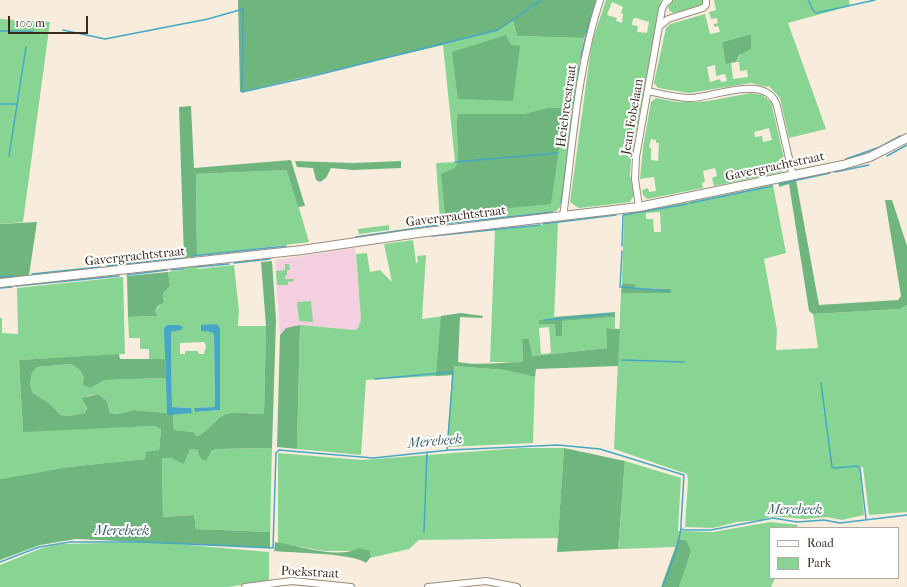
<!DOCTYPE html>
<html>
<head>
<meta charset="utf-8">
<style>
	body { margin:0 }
	#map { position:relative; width:907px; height:587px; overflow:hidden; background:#f8eddd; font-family:"IM FELL French Canon",serif }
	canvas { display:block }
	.legend { position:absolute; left:769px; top:527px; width:130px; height:52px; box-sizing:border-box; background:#fff; border:1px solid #b1aaa5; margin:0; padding:5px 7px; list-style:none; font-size:12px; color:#3b2a1e }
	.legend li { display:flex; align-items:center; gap:8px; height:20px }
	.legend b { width:20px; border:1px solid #b1aaa5 }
	.scale { position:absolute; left:8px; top:16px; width:80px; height:18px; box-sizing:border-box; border:2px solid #3b2a1e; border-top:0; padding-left:5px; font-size:12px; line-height:14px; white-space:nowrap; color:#3b2a1e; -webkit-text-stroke:3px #fff; paint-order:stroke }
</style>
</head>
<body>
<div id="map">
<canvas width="907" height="587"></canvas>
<ul class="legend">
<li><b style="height:5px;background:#fff"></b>Road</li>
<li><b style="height:11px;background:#88d593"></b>Park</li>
</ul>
<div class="scale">100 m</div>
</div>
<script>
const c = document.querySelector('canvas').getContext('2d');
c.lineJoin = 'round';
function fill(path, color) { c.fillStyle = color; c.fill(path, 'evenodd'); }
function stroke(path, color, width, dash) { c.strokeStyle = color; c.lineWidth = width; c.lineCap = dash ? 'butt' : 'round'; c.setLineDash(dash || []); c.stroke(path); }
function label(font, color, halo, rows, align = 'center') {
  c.font = font + ' "IM FELL French Canon",serif'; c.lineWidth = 4; c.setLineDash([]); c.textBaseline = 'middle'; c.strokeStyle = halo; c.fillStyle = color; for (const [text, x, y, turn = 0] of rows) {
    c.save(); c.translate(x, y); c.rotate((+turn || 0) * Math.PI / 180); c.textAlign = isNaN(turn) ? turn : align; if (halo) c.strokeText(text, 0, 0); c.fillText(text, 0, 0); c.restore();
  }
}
const built = new Path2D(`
	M 355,248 L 361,320 L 361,325 L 358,328 L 355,330 L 300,325 L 282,332 L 280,335 L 275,260 Z`);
const green = new Path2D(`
	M 606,0 L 661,0 L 631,159 L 630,175 L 634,195 L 630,202 L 579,208 L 570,202 L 590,55 L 593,39 ZM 612,2 L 623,7 L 621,13 L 623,14 L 622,23 L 616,21 L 617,18 L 607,15 ZM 636,18 L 649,22 L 647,33 L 637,32 L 638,26 L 632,25 L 633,19 Z
	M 674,0 L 705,0 L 704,4 L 699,7 L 673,13 L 669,10 L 668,6 Z
	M 714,0 L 849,0 L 850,6 L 788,23 L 826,129 L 789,138 L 780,98 L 769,86 L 767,87 L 751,83 L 689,93 L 658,88 L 654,83 L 666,28 L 670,24 L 705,14 L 710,34 L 720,32 L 718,26 L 714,27 L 714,24 L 718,23 L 717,18 L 711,19 L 709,12 L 716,10 ZM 751,34 L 736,62 L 739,62 L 740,71 L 747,70 L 748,77 L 733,79 L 731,62 L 727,64 L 722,42 ZM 715,65 L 716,76 L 725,74 L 727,81 L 721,82 L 720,79 L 710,82 L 707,67 Z
	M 0,19 L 50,22 L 23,222 L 0,224 Z
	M 513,21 L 517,36 L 584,38 L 575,92 L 577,93 L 565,182 L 560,207 L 556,211 L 443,223 L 440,222 L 436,163 L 455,162 L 443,45 L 498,30 ZM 547,108 L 445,214 L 523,114 Z
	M 751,93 L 762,95 L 771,102 L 786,167 L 782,172 L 714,186 L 712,178 L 717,176 L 715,168 L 703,171 L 705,182 L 702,183 L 703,188 L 647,199 L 643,195 L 642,190 L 648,188 L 649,192 L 656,191 L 654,177 L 640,179 L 643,147 L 651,102 L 656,98 L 677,102 L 691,102 L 708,101 ZM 769,128 L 772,140 L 763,142 L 762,136 L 755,137 L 754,132 ZM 651,139 L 656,140 L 656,143 L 659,143 L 658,161 L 651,160 L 651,148 L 649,147 Z
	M 288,170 L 309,242 L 197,256 L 196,174 Z
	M 773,185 L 786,253 L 764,259 L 777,330 L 776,350 L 818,348 L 813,314 L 900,309 L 907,305 L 907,512 L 869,515 L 863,467 L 860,467 L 864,515 L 842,520 L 827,517 L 805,519 L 771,516 L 762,520 L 737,522 L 713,528 L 685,527 L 688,481 L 687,474 L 614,449 L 621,293 L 671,292 L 670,289 L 635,288 L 635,284 L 622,283 L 624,215 ZM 660,212 L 661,232 L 654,232 L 653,219 L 646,219 L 646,213 Z
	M 558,223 L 554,320 L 540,320 L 555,324 L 562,336 L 562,321 L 615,317 L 615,328 L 606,328 L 607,348 L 531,356 L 529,339 L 522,339 L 523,362 L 490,362 L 495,230 ZM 549,327 L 551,353 L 541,354 L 539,328 Z
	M 389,225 L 389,230 L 359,234 L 358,229 Z
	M 413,240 L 416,263 L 418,262 L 417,256 L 426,255 L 422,319 L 458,314 L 454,366 L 504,370 L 535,377 L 533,443 L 447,447 L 452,375 L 366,380 L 361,455 L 297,449 L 300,325 L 355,330 L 358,328 L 361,320 L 356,254 L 367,253 L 370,272 L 380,270 L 392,282 L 384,244 Z
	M 285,264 L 289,264 L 290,270 L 287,270 L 287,275 L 285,276 L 285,279 L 294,279 L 294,281 L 288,282 L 288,285 L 277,285 L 276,271 L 285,270 Z
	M 234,265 L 239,311 L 238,326 L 266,326 L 264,414 C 255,414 234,411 226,414 C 215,418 209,432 197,436 L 193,432 L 174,430 L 173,414 L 191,413 L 191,408 L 172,407 L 171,332 L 183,328 L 165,327 L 165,359 L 149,359 L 149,349 L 140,349 L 140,338 L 129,338 L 128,317 L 156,316 L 155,311 L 165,299 L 162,297 L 163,293 L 170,286 L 168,272 L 183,270 L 183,267 L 196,266 L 197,269 ZM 217,324 L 220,328 L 220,410 L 195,412 L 195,408 L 214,407 L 215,405 L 214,335 L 212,332 ZM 204,342 L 206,346 L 204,354 L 199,354 L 198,351 L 185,351 L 185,354 L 180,354 L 180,343 Z
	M 123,277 L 125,354 L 19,360 L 23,431 L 154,426 L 161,429 L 159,450 L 145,459 L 68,467 L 0,479 L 0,318 L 2,318 L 2,333 L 18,334 L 17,288 Z
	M 311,301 L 313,322 L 299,321 L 297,302 Z
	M 71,364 L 80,370 L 84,378 L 82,385 L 90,388 L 105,380 L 166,378 L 168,414 L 134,410 L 118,414 L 110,413 L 107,401 L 98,394 L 87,396 L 86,413 L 68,416 L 61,415 L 49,403 L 33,393 L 30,384 L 32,373 L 37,367 Z
	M 272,448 L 270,532 L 196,529 L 194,515 L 163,517 L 162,458 L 171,458 L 184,463 L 190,449 L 211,451 L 216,449 Z
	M 520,448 L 564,448 L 558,538 L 419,540 L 409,549 L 370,558 L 370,551 L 324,551 L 278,543 L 278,453 L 362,460 Z
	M 625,461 L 681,478 L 678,531 L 713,532 L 770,522 L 798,525 L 796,528 L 770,528 L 770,578 L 775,578 L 771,587 L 679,587 L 682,577 L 686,540 L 677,539 L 675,547 L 618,549 Z
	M 154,542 L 269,552 L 269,581 L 228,587 L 0,587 L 0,565 L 42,548 L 61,544 Z`);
const forest = new Path2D(`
	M 238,0 L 597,0 L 584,38 L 517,36 L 513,21 L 498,30 L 443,45 L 240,92 Z
	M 751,34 L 751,49 L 739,55 L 736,62 L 726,64 L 722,42 Z
	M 506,35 L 511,45 L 520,46 L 513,101 L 458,99 L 452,52 Z
	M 191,106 L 194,168 L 291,160 L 305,206 L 298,207 L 287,170 L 196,174 L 197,256 L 184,258 L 179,107 Z
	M 547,108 L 565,108 L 551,204 L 445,214 L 441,174 L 456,167 C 462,150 454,132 458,114 L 523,114 Z
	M 295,161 L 353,163 L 401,161 L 401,168 L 353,170 L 331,168 L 326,178 L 320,182 L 316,180 L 313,168 L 297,167 Z
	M 796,180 L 819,305 L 898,300 L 901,296 L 885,200 L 892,200 L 907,246 L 907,305 L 900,309 L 813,314 L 809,311 L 789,184 L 779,187 L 779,183 Z
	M 37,222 L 29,275 L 0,279 L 0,224 Z
	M 272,261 L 276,320 L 272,448 L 216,449 L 211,451 L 206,461 C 200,460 199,455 198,450 L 190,449 L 184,464 L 171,458 L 162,458 L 163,517 L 194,515 L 196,529 L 270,532 L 270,548 L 76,539 L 40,545 L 0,560 L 0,479 L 68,467 L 145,459 L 146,452 L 159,450 L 161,429 L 154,426 L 23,432 L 19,360 L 119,354 L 120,359 L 165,359 L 166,378 L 105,380 L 90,388 L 82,385 L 84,378 L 80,370 L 71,364 L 37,367 L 32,373 L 30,384 L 33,393 L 49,403 L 61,415 L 68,416 L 85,413 L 87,408 L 82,398 L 98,394 L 107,401 L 110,413 L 118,414 L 134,410 L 173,414 L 174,430 L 193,432 L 197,436 C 209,432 215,418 226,414 C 234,411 255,414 264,414 L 266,326 L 261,262 Z
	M 168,272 L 170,286 L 163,293 L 164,302 L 158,306 L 155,311 L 157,316 L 128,317 L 127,276 Z
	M 622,283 L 635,284 L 635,288 L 671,289 L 671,293 L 621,293 Z
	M 615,312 L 615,317 L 562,321 L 562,336 L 556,336 L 555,324 L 539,324 L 539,320 L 554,320 L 554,317 Z
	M 461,313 L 483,316 L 482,318 L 460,317 L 458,362 C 479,366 501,362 523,362 L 522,339 L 529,339 L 532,356 L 607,348 L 606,328 L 620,329 L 618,366 L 536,369 L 535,377 L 504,370 L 454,366 L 453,375 L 436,376 L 441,316 Z
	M 300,325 L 297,449 L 277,447 L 280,335 L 286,328 Z
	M 564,448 L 625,461 L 618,549 L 557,552 Z
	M 677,539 L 686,540 L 691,551 L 679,587 L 661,587 L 675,548 Z
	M 275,542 C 296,545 340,560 358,548 L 370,551 L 370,558 L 366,563 C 353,553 293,553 274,551 Z`);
const water = new Path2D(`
	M 217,324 L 220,328 L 220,410 L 195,412 L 194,408 L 214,407 L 215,405 L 214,335 L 212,332 L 201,331 L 201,325 Z
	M 167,325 L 179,325 L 183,327 L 181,330 L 171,332 L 172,407 L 191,408 L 192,413 L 169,415 L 167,413 L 164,328 Z`);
const stream = new Path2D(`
	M 808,0 L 813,10 L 816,13 L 875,0
	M 63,30 L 105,39 L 208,19 L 243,9 L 242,92 L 309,77 L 498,30 L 541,0
	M 0,31 L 33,31
	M 581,58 L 587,30 L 596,2
	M 578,80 L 579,68
	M 0,104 L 17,104
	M 568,148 L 569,141
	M 9,156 L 26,47
	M 887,156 L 907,145
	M 846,159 L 880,147 L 900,136
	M 455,162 L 558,153
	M 835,172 L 869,165
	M 564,180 L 566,166
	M 779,184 L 830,173
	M 561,203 L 564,185
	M 690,203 L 772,186
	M 442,224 L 553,212
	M 543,224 L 616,215
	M 432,236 L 540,225
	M 356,237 L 437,225
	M 622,246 L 623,215 L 687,204
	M 622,251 L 620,287 L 669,291
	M 192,256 L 286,246
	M 160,260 L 183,258
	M 234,263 L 270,259
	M 107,266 L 159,260
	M 197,267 L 229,264
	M 171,270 L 183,269
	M 32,274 L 100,267
	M 127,275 L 167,270
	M 0,277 L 13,276
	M 16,286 L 119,276
	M 0,288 L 12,287
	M 544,320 L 610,314
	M 622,360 L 684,362
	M 375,379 L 453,372 L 447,450
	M 821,383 L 832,467 L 835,468 L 857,466 L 860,468 L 866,519
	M 424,532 L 427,452
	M 0,562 L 39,547 L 70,542 L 142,542 L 273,548 L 276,453 L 279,450 L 373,458 L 450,450 L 558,445 L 600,449 L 684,475 L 681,524 L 681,529 L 684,530 L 711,530 L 773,518 L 797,522 L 824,520 L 840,523 L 907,515
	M 663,587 L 677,548 L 681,529`);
const minor = new Path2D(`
	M 660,26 L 668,19 L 703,8 L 706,5 L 706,0
	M 648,91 C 662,94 677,98 691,98 C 715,97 767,73 777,106 L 793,176
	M 639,207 L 635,179 L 636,157 L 662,9 L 665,3 L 669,0
	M 563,217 C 573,144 577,70 600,0
	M 245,587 L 292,581 L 351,587
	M 428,587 L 486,581 L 517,587`);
const tertiary = new Path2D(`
	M 0,283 L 302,250 L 418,233 L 639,207 L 843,165 L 870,157 L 907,138`);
const streetNames = [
	["Heiebreestraat",567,106,-82],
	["Jean Fobelaan",633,117,-80],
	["Gavergrachtstraat",775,167,-12],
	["Gavergrachtstraat",456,217,-7],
	["Gavergrachtstraat",135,257,-6],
	["Poekstraat",310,573,3]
];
const waterNames = [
	["Merebeek",435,442,-5],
	["Merebeek",795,511],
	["Merebeek",122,532]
];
fill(built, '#f3cfdf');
fill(green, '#88d593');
fill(forest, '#6eb67d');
fill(water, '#46a7c5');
stroke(stream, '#46a7c5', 1.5);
stroke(minor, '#9a8c7e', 8);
stroke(tertiary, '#9a8c7e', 10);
stroke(minor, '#fff', 6);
stroke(tertiary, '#fff', 8);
label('13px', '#3b2a1e', '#fff', streetNames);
label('italic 14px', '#406269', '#fff', waterNames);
</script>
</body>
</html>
